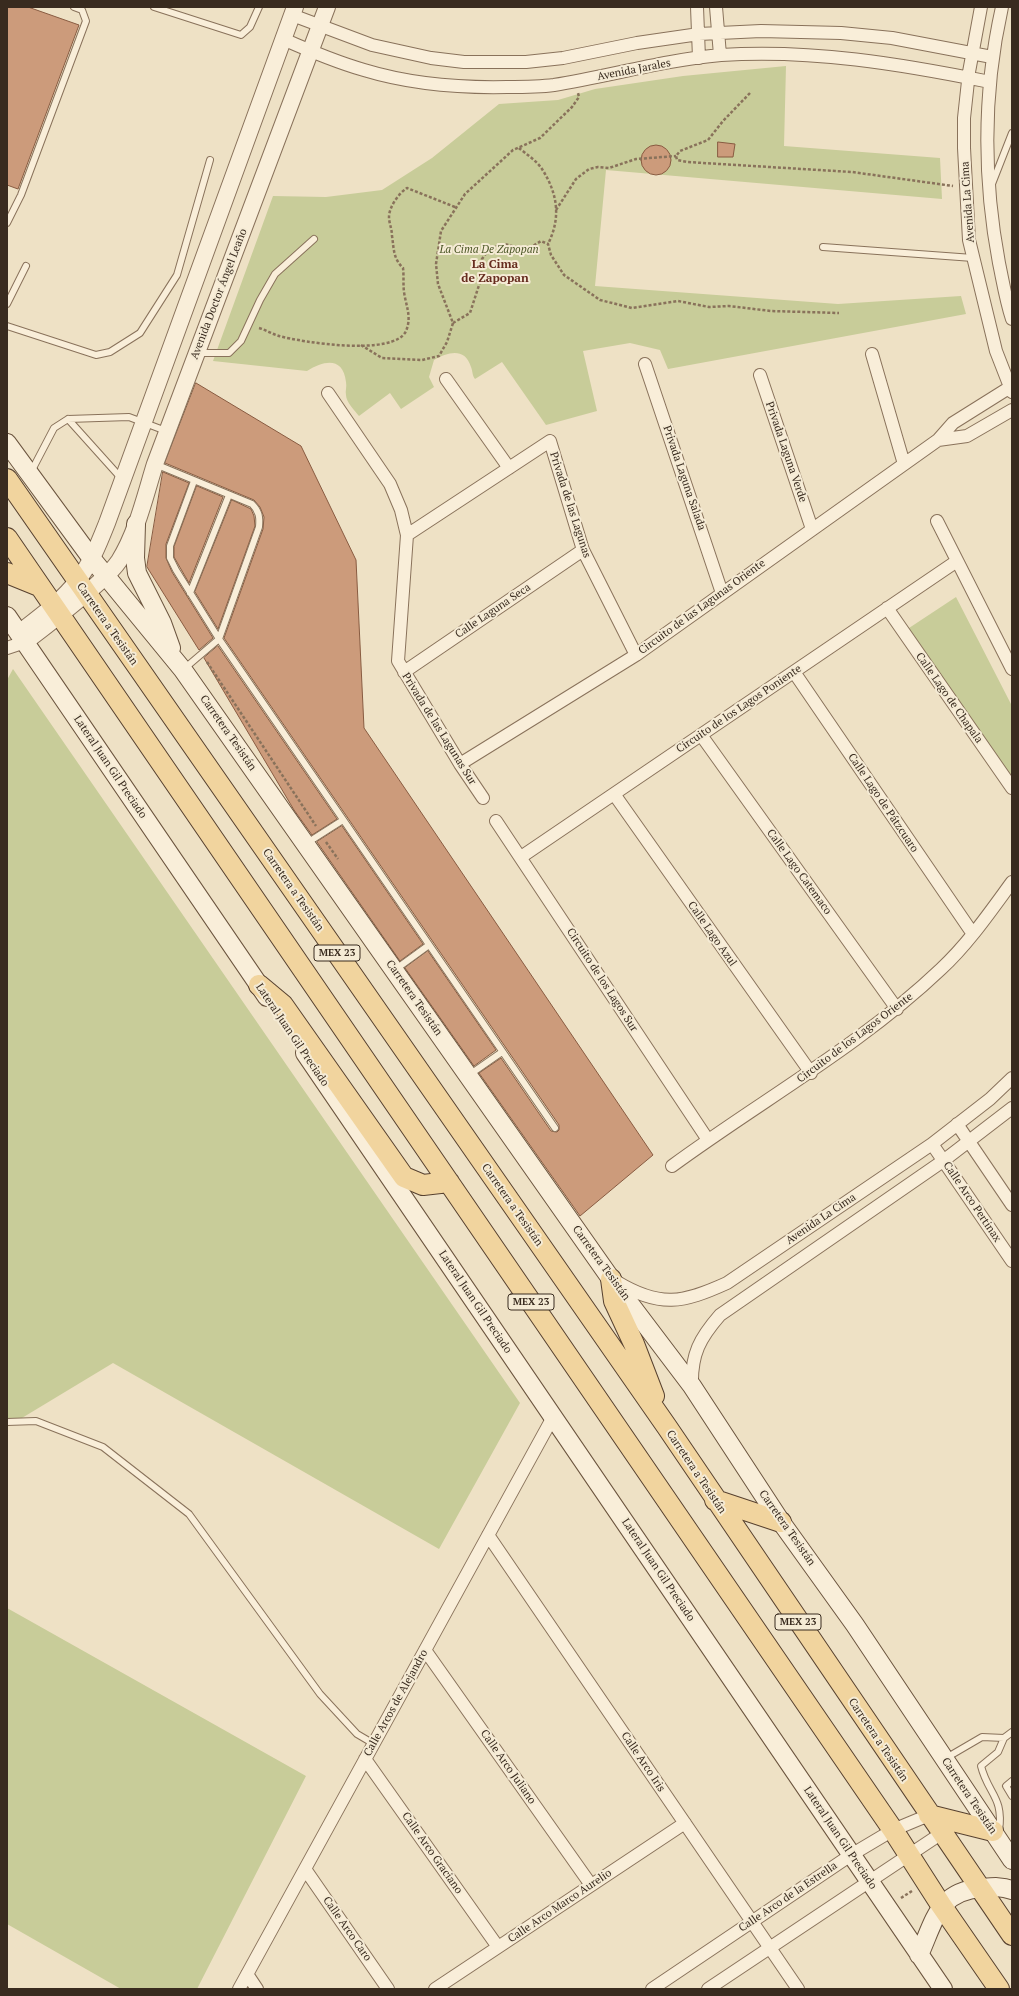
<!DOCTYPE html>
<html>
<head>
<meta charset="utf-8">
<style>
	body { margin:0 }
	#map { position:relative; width:1019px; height:1996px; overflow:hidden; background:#eee1c5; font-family:"PT Serif",serif }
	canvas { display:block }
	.frame { position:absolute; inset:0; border:8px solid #392b1f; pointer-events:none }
</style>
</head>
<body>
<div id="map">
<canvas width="1019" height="1996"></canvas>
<div class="frame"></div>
</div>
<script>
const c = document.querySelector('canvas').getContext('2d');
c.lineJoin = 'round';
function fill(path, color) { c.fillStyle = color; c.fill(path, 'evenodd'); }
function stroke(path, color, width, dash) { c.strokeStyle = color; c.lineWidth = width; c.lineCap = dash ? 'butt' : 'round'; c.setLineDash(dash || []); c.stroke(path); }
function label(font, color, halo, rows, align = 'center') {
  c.font = font + ' "PT Serif",serif'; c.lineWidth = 4; c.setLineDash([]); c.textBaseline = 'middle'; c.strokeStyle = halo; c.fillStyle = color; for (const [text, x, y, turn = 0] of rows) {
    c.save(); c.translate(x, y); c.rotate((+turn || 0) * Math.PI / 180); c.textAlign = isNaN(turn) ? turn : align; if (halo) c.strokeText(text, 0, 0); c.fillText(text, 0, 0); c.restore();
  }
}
const green = new Path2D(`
	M 786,66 L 784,146 L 940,158 L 942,199 L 606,170 L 595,286 L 838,304 L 961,296 L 966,314 L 668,369 L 660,350 L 630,343 L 583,351 L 597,411 L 546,425 L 502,362 L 475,379 C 472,375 473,372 471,367 C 465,347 448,352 434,360 L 429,377 L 434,387 L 401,409 L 390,393 L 359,416 C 355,411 346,402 346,395 C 345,391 347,387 346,382 C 343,357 325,360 307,371 L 213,361 L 273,196 L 326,197 L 382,190 L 432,158 L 499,104 L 558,100 L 595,89 L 683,76 Z
	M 956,597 L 1012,706 L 1012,788 L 903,632 Z
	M 13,669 L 520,1403 L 439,1549 L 113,1363 L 7,1427 L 7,680 Z
	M 7,1608 L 306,1776 L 197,1989 L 121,1989 L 7,1924 Z`);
const building = new Path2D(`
	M 7,7 L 28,7 L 79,25 L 18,189 L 7,185 Z
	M 718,142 L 735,144 L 733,157 L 718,157 Z
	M641 160a15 15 0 1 1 30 0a15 15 0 1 1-30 0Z
	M 196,383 L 301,446 L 356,560 L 364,728 L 653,1155 L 580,1216 L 479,1073 L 501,1058 L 551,1131 L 557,1132 L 559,1130 L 559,1125 L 224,638 L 263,529 L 264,517 L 260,507 L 254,500 L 165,463 Z
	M 163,472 L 189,483 L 166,544 L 166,558 L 172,572 L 213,638 L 199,650 L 147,567 Z
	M 197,486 L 223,497 L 189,583 L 174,557 L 174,547 Z
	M 232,500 L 251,509 L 254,516 L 255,526 L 218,629 L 195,592 Z
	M 218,646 L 337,819 L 312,835 L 294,810 L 204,658 Z
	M 342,826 L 423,944 L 400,961 L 317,842 Z
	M 428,951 L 496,1050 L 474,1066 L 405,968 Z`);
const path = new Path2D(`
	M 750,93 L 723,121 L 708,140 L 680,151 L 676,156 L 677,160 L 687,162 L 852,172 L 953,186
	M 519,148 C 526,154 537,161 542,169 C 558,194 561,218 548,244
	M 556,210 L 576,179 L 589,169 L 598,167 L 609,168 L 636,159 L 676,156
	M 453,323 L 470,313 L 481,279 L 482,259 L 490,248 L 505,244 L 522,249 L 528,249 L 541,241 L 548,244 L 551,255 L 564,275 L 600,300 L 632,308 L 678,301 L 709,307 L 729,306 L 771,311 L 839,313
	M 259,328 C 266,330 272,334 279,336 C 301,342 394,357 406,331 C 412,317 406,306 404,292 C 403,284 404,276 403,268 C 393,258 394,249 392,236 C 392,229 389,223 389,217 C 389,207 399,193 407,188 L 455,207
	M 361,345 L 382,358 L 422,360 L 439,356 L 447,342 L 453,323 L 438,284 L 436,264 L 441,231 L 465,194 L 513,150 L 540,138 L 572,107 L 579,97 L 578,93
	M 207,662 L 316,826
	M 326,842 L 338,859
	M 901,1898 L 912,1891`);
const service = new Path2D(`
	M 154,7 L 241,35 L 250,27 L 259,7
	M 992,184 L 1012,133
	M 7,223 L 21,195 L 86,21 L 82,10 L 74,7
	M 823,247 L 973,258
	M 7,304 L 26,266
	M 7,326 L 96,355 L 110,352 L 140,333 L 177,275 L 210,160
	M 199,353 L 229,353 L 241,341 L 260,300 L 275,274 L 314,239
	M 68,419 L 121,478
	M 155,464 L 252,504 C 259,511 260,517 259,527 L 219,639 L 185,668
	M 31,472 L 54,428 L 68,419 L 129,417 L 166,431
	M 194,481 L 170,546 L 170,558 L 176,570 L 219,639 L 555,1128
	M 190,593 L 229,495
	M 307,843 L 343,820
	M 396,969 L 429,945
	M 469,1075 L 502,1052
	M 7,1422 L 36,1421 L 103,1447 L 189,1514 L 320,1694 L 357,1734 L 374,1744
	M 1004,1738 L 1012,1732
	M 946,1758 L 982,1737 L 1004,1738 L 998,1752 L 981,1766 C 988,1794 1004,1797 999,1831
	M 1012,1781 L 1006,1786 L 1012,1796`);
const minor = new Path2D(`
	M 697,7 L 699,58
	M 716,7 L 720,55
	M 981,7 L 969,72 L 964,118 L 964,148 L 969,240 L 996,351 L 1012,392
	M 1002,7 C 983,92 983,178 999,263 C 1003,282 1006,301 1012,319
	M 292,15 L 372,45 L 431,58 L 464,62 L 526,62 L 563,58 L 637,43 L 699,34 L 761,31 L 841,33 L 892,38 L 992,57
	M 283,39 C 310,51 336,62 364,70 C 410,84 460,88 507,87 C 522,87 539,87 554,85 C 610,76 664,60 721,55 C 811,49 901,64 990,82
	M 872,354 L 904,464
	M 645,364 L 722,593
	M 760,375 L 812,529
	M 446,379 L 509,468
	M 328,393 L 390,484 L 401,510 L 407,535 L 398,661 L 460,764 L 483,798
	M 938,440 L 967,436 L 1012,410
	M 937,521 L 1012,669
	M 407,535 L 550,441 L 583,550 L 636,655
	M 887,608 L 1012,788
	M 7,648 L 25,642
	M 404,672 L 583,550
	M 794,672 L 973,934
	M 701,735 L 897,1009
	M 460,764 L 636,655 L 938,440 L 953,423 L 1012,386
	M 614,794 L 811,1073
	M 496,821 L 708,1140
	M 521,857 L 957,561
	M 957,1124 L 1012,1205
	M 932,1144 L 1012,1261
	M 672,1166 C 762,1100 860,1046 941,969 C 968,944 990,912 1012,882
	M 617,1282 C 660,1308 683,1303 727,1283 L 932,1144 L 990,1099 L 1012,1078
	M 692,1386 C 691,1354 700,1338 720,1315 L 943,1161 L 1012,1108
	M 488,1535 L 798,1989
	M 425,1650 L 591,1885
	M 365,1759 L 498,1947
	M 305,1869 L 388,1989
	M 247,1974 L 257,1989
	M 239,1989 L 553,1417
	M 435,1989 L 685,1823
	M 652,1989 L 851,1855 L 893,1830 L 929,1815
	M 708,1989 L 942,1833`);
const tertiary = new Path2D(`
	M 19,633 C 39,617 61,602 77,581 C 91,564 99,543 107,523 L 295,7
	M 25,642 C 49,624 73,605 96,585 C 104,578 113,570 119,561 C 137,532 145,496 155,464 L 327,7`);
const secondary = new Path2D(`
	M 7,443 L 92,559 L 183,670 L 611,1279 L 692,1386 L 781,1522 L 855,1625 L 1012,1860
	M 136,524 L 135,558 L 137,573 L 162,623 L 171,648
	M 7,616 L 267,997
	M 305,1053 L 943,1989
	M 919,1955 C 935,1920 938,1891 982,1888 C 993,1887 1001,1886 1012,1890`);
const primary = new Path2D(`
	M 7,479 L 667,1427 L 1012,1935
	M 7,538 L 893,1830 L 941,1905 L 999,1989
	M 7,573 L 39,586
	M 259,985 L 283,1005 L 404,1177 L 423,1185 L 449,1182
	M 611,1279 L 614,1301 L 634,1344 L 654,1396
	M 715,1500 L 781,1522
	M 929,1815 L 993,1831`);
const shields = [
	[337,953,46],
	[531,1302,46],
	[798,1622,46]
];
const shieldNames = [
	["MEX 23",337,953],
	["MEX 23",531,1302],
	["MEX 23",798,1622]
];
const streetNames = [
	["Avenida Jarales",634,70,-11],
	["Avenida La Cima",968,202,-94],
	["Avenida Doctor Ángel Leaño",219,294,-69],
	["Privada Laguna Verde",786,452,71],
	["Privada Laguna Salada",684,478,71],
	["Privada de las Lagunas",570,505,72],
	["Circuito de las Lagunas Oriente",702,607,-36],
	["Calle Laguna Seca",493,611,-34],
	["Carretera a Tesistán",107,624,55],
	["Calle Lago de Chapala",949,698,55],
	["Circuito de los Lagos Poniente",739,709,-34],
	["Privada de las Lagunas Sur",439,729,58],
	["Carretera Tesistán",228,733,55],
	["Lateral Juan Gil Preciado",110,767,56],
	["Calle Lago de Pátzcuaro",883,803,56],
	["Calle Lago Catemaco",799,872,54],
	["Carretera a Tesistán",293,890,55],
	["Calle Lago Azul",712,934,55],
	["Circuito de los Lagos Sur",602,980,57],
	["Carretera Tesistán",414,998,55],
	["Lateral Juan Gil Preciado",292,1035,56],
	["Circuito de los Lagos Oriente",855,1038,-37],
	["Calle Arco Pertinax",972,1202,56],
	["Carretera a Tesistán",512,1205,55],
	["Avenida La Cima",821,1219,-34],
	["Carretera Tesistán",601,1263,54],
	["Lateral Juan Gil Preciado",475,1302,56],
	["Carretera a Tesistán",696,1472,56],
	["Carretera Tesistán",787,1528,55],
	["Lateral Juan Gil Preciado",658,1570,56],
	["Calle Arcos de Alejandro",396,1703,-61],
	["Carretera a Tesistán",878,1740,56],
	["Calle Arco Iris",643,1762,56],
	["Calle Arco Juliano",508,1767,55],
	["Carretera Tesistán",969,1796,56],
	["Lateral Juan Gil Preciado",840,1838,56],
	["Calle Arco Graciano",432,1853,55],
	["Calle Arco de la Estrella",788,1897,-34],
	["Calle Arco Marco Aurelio",560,1906,-34],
	["Calle Arco Caro",347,1929,55]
];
const parkNames = [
	["La Cima De Zapopan",489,250]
];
const neighbourhoodNames = [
	["La Cima",495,265],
	["de Zapopan",495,279]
];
fill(green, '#c8cc99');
fill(building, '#cc9b7b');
stroke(building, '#885b41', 1);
stroke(service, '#89725b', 8);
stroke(minor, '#89725b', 14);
stroke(tertiary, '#89725b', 18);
stroke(secondary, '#6b543e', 20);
stroke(primary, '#57412f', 22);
stroke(path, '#89725b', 2.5, [3, 2]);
stroke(service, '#f9eed9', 6);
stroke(minor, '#f9eed9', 12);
stroke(tertiary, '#f9eed9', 16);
stroke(secondary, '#f9eed9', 18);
stroke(primary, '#f1d49e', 20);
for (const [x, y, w] of shields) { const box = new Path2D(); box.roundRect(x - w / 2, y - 8, w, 16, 3); c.fillStyle = '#f5ebd5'; c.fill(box); stroke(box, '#392b1f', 1); }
label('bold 10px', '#392b1f', null, shieldNames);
label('11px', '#392b1f', '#f5ebd5', streetNames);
label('italic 11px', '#4b5626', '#f5ebd5', parkNames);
label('bold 12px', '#662c1f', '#f5ebd5', neighbourhoodNames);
</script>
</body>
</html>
